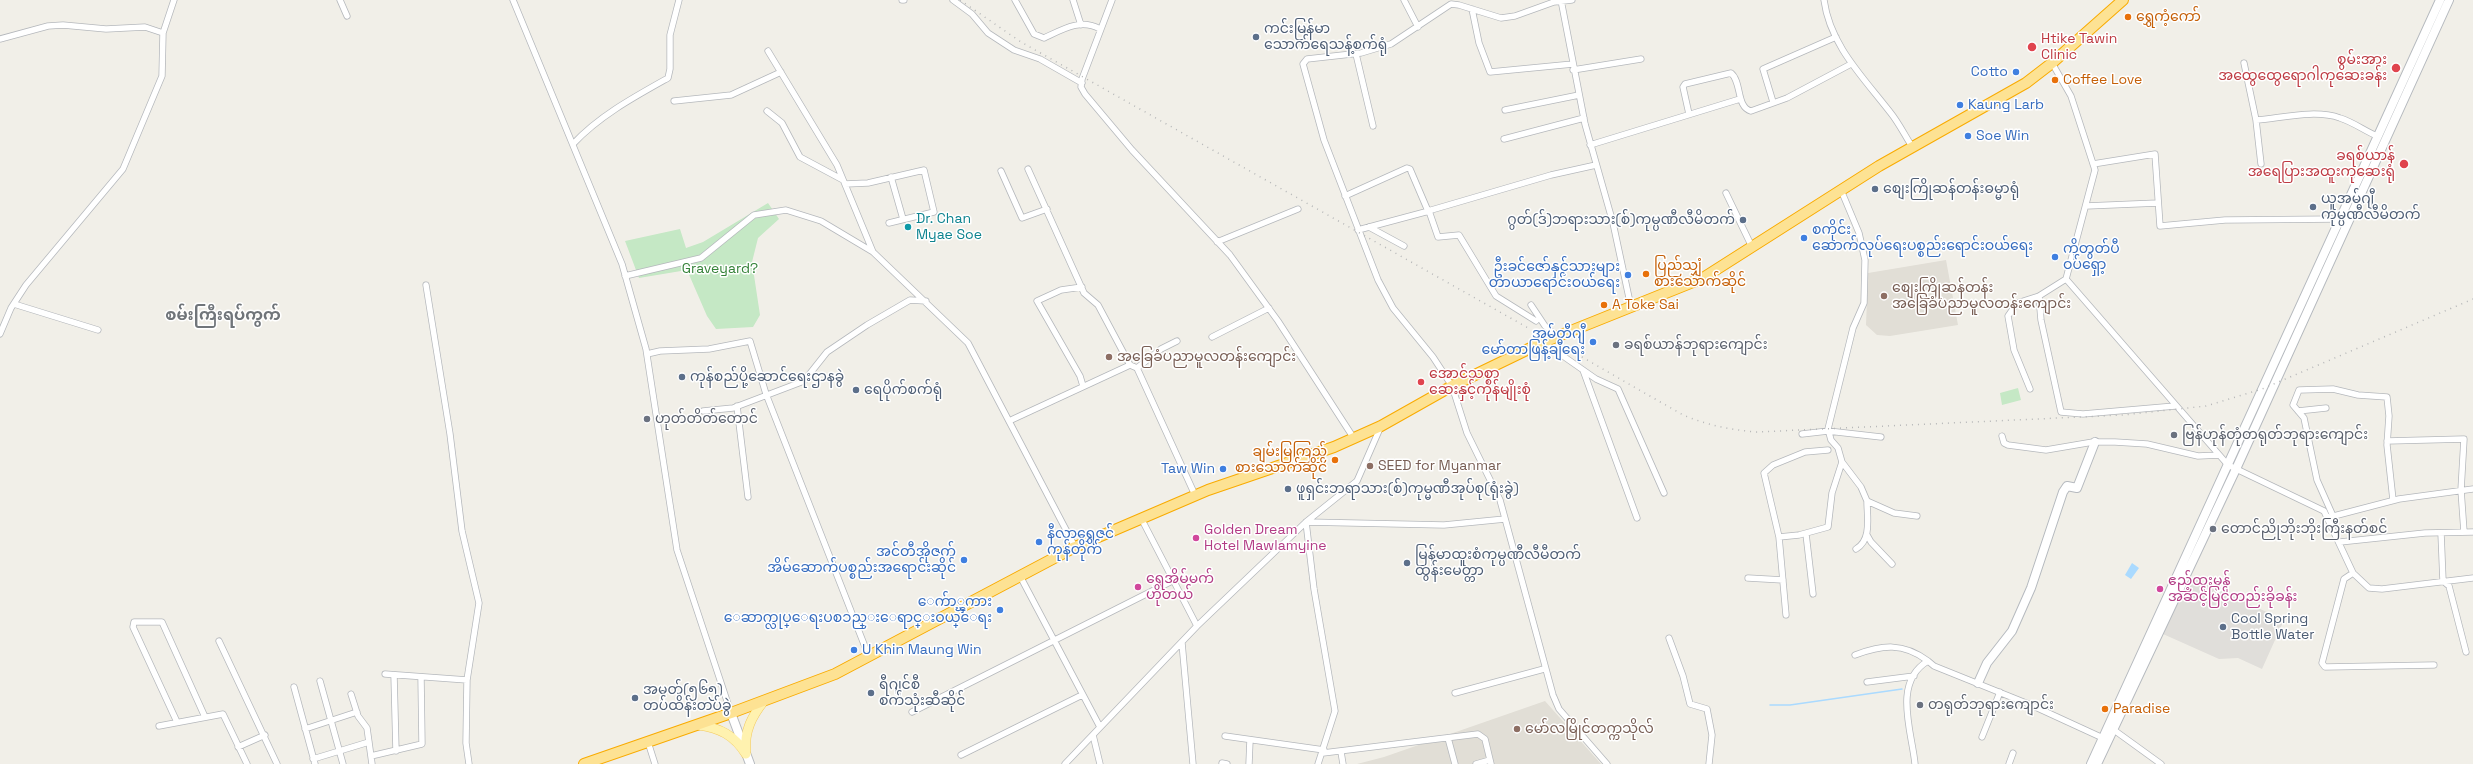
<!DOCTYPE html>
<html>
<head>
<meta charset="utf-8">
<style>
	body { margin:0 }
	canvas { display:block; background:#f1efe8 }
</style>
</head>
<body>
<canvas width="2473" height="764"></canvas>
<script>
const c = document.querySelector('canvas').getContext('2d');
c.lineJoin = 'round';
function fill(path, color) { c.fillStyle = color; c.fill(path, 'evenodd'); }
function stroke(path, color, width, dash) { c.strokeStyle = color; c.lineWidth = width; c.lineCap = dash ? 'butt' : 'round'; c.setLineDash(dash || []); c.stroke(path); }
function label(font, color, halo, rows, align = 'center') {
  c.font = font + ' "Space Grotesk","Noto Sans Myanmar",sans-serif'; c.lineWidth = 3; c.setLineDash([]); c.textBaseline = 'middle'; c.strokeStyle = halo; c.fillStyle = color; for (const [text, x, y, turn = 0] of rows) {
    c.save(); c.translate(x, y); c.rotate((+turn || 0) * Math.PI / 180); c.textAlign = isNaN(turn) ? turn : align; if (halo) c.strokeText(text, 0, 0); c.fillText(text, 0, 0); c.restore();
  }
}
const industrial = new Path2D(`
	M 2189,576 L 2284,620 L 2262,669 L 2238,658 L 2219,659 L 2163,634 Z`);
const education = new Path2D(`
	M 1946,260 L 1958,325 L 1890,336 L 1877,335 L 1866,325 L 1868,273 Z
	M 1545,701 L 1601,764 L 1357,764 L 1384,757 Z`);
const green = new Path2D(`
	M 768,203 L 779,219 L 758,238 L 752,262 L 760,315 L 753,327 L 716,329 L 707,316 L 687,270 L 639,278 L 625,241 L 680,229 L 686,248 L 703,242 Z
	M 2018,388 L 2021,400 L 2002,405 L 2000,393 Z`);
const water = new Path2D(`
	M 2132,563 L 2139,568 L 2131,579 L 2125,575 Z`);
const stream = new Path2D(`
	M 1770,705 L 1790,705 L 1902,689`);
const street = new Path2D(`
	M 340,0 L 347,16
	M 513,0 L 622,264 L 646,349 L 677,550 L 731,713
	M 902,0 L 904,0
	M 953,0 L 972,14 L 988,33 L 1014,50 L 1040,59 L 1082,83
	M 1015,0 L 1034,34 L 1044,38 C 1063,29 1081,18 1100,29
	M 1073,0 L 1081,25
	M 1112,0 L 1082,79 L 1081,87 L 1085,94 L 1132,150 L 1230,255 L 1278,321 L 1353,437
	M 1404,0 L 1418,27
	M 1561,0 L 1585,124 L 1613,223 L 1631,307
	M 1572,0 L 1554,2 L 1515,16 L 1501,18 L 1459,5 L 1451,4 L 1391,44 L 1361,53 L 1307,59 L 1303,64 L 1324,140 L 1378,280 L 1393,308 L 1433,357 L 1452,386 L 1467,433 L 1500,500 L 1553,695 L 1559,709 L 1607,764
	M 1824,0 C 1830,45 1863,77 1890,112 C 1899,123 1905,136 1913,148
	M 1472,9 L 1479,43 L 1490,72 L 1573,64
	M 0,39 L 48,26 L 63,25 L 106,29 L 145,27 L 163,33
	M 768,51 L 837,165 L 873,252 L 968,343 L 1075,547
	M 1356,54 L 1373,126
	M 2052,63 L 2071,96 L 2095,170 L 2066,279 L 2228,465 L 2324,511 L 2353,573 L 2369,588 L 2382,589 L 2473,578
	M 2244,63 L 2256,120 L 2261,164
	M 1573,70 L 1641,59
	M 674,101 L 731,95 L 781,72
	M 1773,102 L 1763,69 L 1836,37
	M 1505,110 L 1579,95
	M 767,111 L 782,123 L 800,157 L 843,180
	M 1689,114 L 1683,87 L 1685,84 L 1731,73 C 1742,82 1736,107 1751,111 L 1787,98 L 1851,64
	M 2256,120 C 2282,118 2315,109 2340,118 C 2353,122 2365,131 2377,136
	M 1504,139 L 1584,118
	M 573,144 C 599,116 634,97 668,78 L 670,69 L 670,35 L 679,0
	M 1590,145 L 1740,99
	M 2093,164 L 2155,154 L 2160,226 L 2225,220 L 2339,219
	M 1028,169 L 1084,293 L 1098,305 L 1130,365 L 1137,368 L 1195,495
	M 1001,171 L 1022,218 L 1047,209
	M 891,177 L 903,219
	M 845,184 L 868,183 L 924,170 L 934,212 L 889,223
	M 1726,193 L 1752,247
	M 1345,196 L 1407,168 L 1410,169 L 1428,211 L 1551,175 L 1596,165
	M 2086,206 L 2158,203
	M 1369,227 L 1404,246
	M 1358,230 L 1429,211 L 1438,237 L 1459,235 L 1496,296 L 1536,321
	M 1217,242 L 1298,209
	M 625,276 L 701,258 L 754,215 L 786,210 L 821,221 L 873,252
	M 426,285 L 450,434 L 462,531 L 479,603 L 467,680 L 466,743 L 469,764
	M 1082,287 L 1061,290 L 1037,301 L 1080,376 L 1083,386
	M 2039,296 L 2041,320 L 2061,412 L 2083,414 L 2175,406
	M 14,304 L 98,330
	M 1531,305 L 1545,326 L 1557,336
	M 0,334 L 11,308 L 26,285 L 123,169 L 162,76 L 163,33 L 174,0
	M 1212,337 L 1269,308
	M 1543,342 L 1596,379 L 1618,389 L 1664,493
	M 647,354 L 660,351 L 709,349 L 750,341 L 766,394 L 869,657
	M 1137,368 L 1161,349 L 1177,341
	M 1583,370 L 1637,518
	M 2030,389 L 2014,350 L 2008,316 L 2017,303 L 2039,296 L 2066,279
	M 737,406 L 748,497
	M 703,411 L 733,408 L 804,381 L 827,352 L 867,325 L 910,300 L 926,301
	M 2298,411 L 2326,408
	M 1009,421 L 1130,365
	M 1802,434 L 1828,431 L 1881,437
	M 2002,436 L 2004,443 L 2008,445 L 2046,450 L 2093,442 L 2115,442 L 2147,444 L 2198,456 L 2219,455
	M 2387,441 L 2464,439 L 2461,490 L 2464,532
	M 1842,462 L 1861,487 L 1867,501 L 1894,513 L 1917,516
	M 2333,516 L 2317,480 L 2304,418 L 2293,405 L 2299,390 L 2333,389 L 2358,395 L 2387,397 L 2389,416 L 2387,445 L 2393,500
	M 2330,517 L 2399,499 L 2473,489
	M 1141,518 L 1197,626
	M 2441,533 L 2443,581 L 2449,586 L 2466,652
	M 1806,534 L 1813,594
	M 1867,535 L 1871,542 L 1892,564
	M 1779,537 L 1799,535 L 1828,527 L 1832,493 L 1842,462 L 1838,448 L 1831,440 L 1828,429 L 1853,328 L 1864,303 L 1865,260 L 1859,233 L 1841,190
	M 2340,542 L 2425,533 L 2473,532
	M 1856,549 C 1872,540 1867,517 1867,501
	M 2353,573 L 2344,579 L 2322,663 L 2325,667 L 2434,665
	M 1020,576 L 1100,727
	M 1748,578 L 1783,580
	M 1786,615 L 1779,537 L 1764,473 L 1773,465 L 1805,452 L 1828,450
	M 1669,638 L 1683,676 L 1690,704 L 1707,709 L 1712,735 L 1709,764
	M 219,641 L 277,764
	M 1182,643 L 1193,764
	M 1855,655 C 1882,645 1903,642 1928,661
	M 385,674 L 467,680
	M 394,675 L 396,751
	M 320,681 L 343,764
	M 1867,682 L 1914,676
	M 294,687 L 315,764
	M 1455,693 L 1544,669
	M 351,694 L 358,716 L 367,728 L 372,764
	M 912,712 L 1174,580
	M 177,722 L 133,627 L 134,622 L 162,622 L 205,717
	M 159,726 L 223,714 L 247,764
	M 305,729 L 357,712
	M 2114,730 L 2161,764
	M 1093,735 L 1100,764
	M 1225,736 L 1324,750
	M 1982,737 L 2000,692
	M 1448,738 L 1455,764
	M 648,742 L 655,764
	M 238,747 L 265,735
	M 1341,752 L 1343,764
	M 1323,753 L 1478,734 L 1485,739 L 1491,764
	M 961,755 L 1082,695
	M 371,756 L 422,744 L 421,677
	M 313,759 L 369,742
	M 1222,763 L 1227,764
	M 1065,764 L 1197,626 L 1306,522 L 1357,481 L 1381,426
	M 1249,764 L 1250,740
	M 1318,764 L 1335,711 L 1314,589 L 1306,522 L 1444,525 L 1505,519
	M 1476,764 L 1490,760
	M 1915,764 C 1912,732 1892,682 1928,661 L 1934,666 L 2031,705 L 2105,739
	M 2009,764 L 2013,753`);
const secondary = new Path2D(`
	M 1978,683 L 1987,663 L 2012,631 L 2031,588 L 2063,492 L 2067,486 L 2077,488 L 2095,442
	M 731,713 L 750,764
	M 2091,764 L 2440,0
	M 2097,764 L 2236,469 L 2449,0`);
const primary = new Path2D(`
	M 698,725 C 720,728 734,735 746,754
	M 746,751 C 744,731 752,716 764,701`);
const highway = new Path2D(`
	M 584,764 L 731,713 L 835,674 L 1075,547 L 1208,490 L 1334,447 L 1381,426 L 1452,386 L 1541,343 L 1703,278 L 1879,166 L 2026,83 L 2052,63 L 2123,0`);
const rail = new Path2D(`
	M 960,0 L 1021,42 L 1530,329
	M 1561,345 L 1683,415 C 1707,425 1731,430 1757,432 L 2123,415 L 2206,406 L 2262,389 L 2473,299`);
const markers = [
	[2128,17,4,"#e8710a"],
	[1256,37,4,"#5c6f8a"],
	[2032,47,5,"#e0444e"],
	[2396,68,5,"#e0444e"],
	[2016,72,4,"#3f7fe0"],
	[2055,80,4,"#e8710a"],
	[1960,105,4,"#3f7fe0"],
	[1968,136,4,"#3f7fe0"],
	[2404,164,5,"#e0444e"],
	[1875,189,4,"#5c6f8a"],
	[2313,207,4,"#5c6f8a"],
	[1743,220,4,"#5c6f8a"],
	[908,227,4,"#0f9aa8"],
	[1804,238,4,"#3f7fe0"],
	[2055,257,4,"#3f7fe0"],
	[1646,274,4,"#e8710a"],
	[1628,275,4,"#3f7fe0"],
	[1884,296,4,"#8d6e63"],
	[1604,305,4,"#e8710a"],
	[1593,342,4,"#3f7fe0"],
	[1616,345,4,"#6b7280"],
	[1109,357,4,"#8d6e63"],
	[682,377,4,"#5c6f8a"],
	[1421,382,4,"#e0444e"],
	[856,390,4,"#5c6f8a"],
	[647,419,4,"#6b7280"],
	[2174,435,4,"#6b7280"],
	[1335,460,4,"#e8710a"],
	[1370,466,4,"#8d6e63"],
	[1223,469,4,"#3f7fe0"],
	[1288,489,4,"#5c6f8a"],
	[2213,529,4,"#6b7280"],
	[1196,538,4,"#d1479c"],
	[1039,542,4,"#3f7fe0"],
	[964,560,4,"#3f7fe0"],
	[1407,563,4,"#5c6f8a"],
	[1138,587,4,"#d1479c"],
	[2160,589,4,"#d1479c"],
	[1000,610,4,"#3f7fe0"],
	[2223,627,4,"#5c6f8a"],
	[854,650,4,"#3f7fe0"],
	[871,693,4,"#5c6f8a"],
	[635,698,4,"#5c6f8a"],
	[1920,705,4,"#6b7280"],
	[2105,709,4,"#e8710a"],
	[1517,729,4,"#8d6e63"]
];
const foodNames = [
	["ရွှေကံ့ကော်",2136,17],
	["Coffee Love",2063,80],
	["ပြည်သျှံ",1654,266],
	["စားသောက်ဆိုင်",1654,282],
	["A Toke Sai",1612,305],
	["ချမ်းမြကြည်",1327,452,"right"],
	["စားသောက်ဆိုင်",1327,468,"right"],
	["Paradise",2113,709]
];
const serviceNames = [
	["ကင်းမြန်မာ",1264,29],
	["သောက်ရေသန့်စက်ရုံ",1264,45],
	["စျေးကြိုဆန်တန်းဓမ္မာရုံ",1883,189],
	["ယူအမ်ဂျီ",2321,199],
	["ကုမ္ပဏီလီမိတက်",2321,215],
	["ဂွတ်(ဒ်)ဘရားသား(စ်)ကုမ္ပဏီလီမိတက်",1735,220,"right"],
	["ကုန်စည်ပို့ဆောင်ရေးဌာနခွဲ",690,377],
	["ရေပိုက်စက်ရုံ",864,390],
	["ဖူရှင်းဘရာသား(စ်)ကုမ္မဏီအုပ်စု(ရုံးခွဲ)",1296,489],
	["မြန်မာထူးစံကုမ္ပဏီလီမီတက်",1415,555],
	["ထွန်းမေတ္တာ",1415,571],
	["Cool Spring",2231,619],
	["Bottle Water",2231,635],
	["ရီဂျင်စီ",879,685],
	["စက်သုံးဆီဆိုင်",879,701],
	["အမှတ်(၅၆၅)",643,690],
	["တပ်ထိန်းတပ်ခွဲ",643,706]
];
const healthNames = [
	["Htike Tawin",2041,39],
	["Clinic",2041,55],
	["စွမ်းအား",2387,60,"right"],
	["အထွေထွေရောဂါကုဆေးခန်း",2387,76,"right"],
	["ခရစ်ယာန်",2395,156,"right"],
	["အရေပြားအထူးကုဆေးရုံ",2395,172,"right"],
	["အောင်သစ္စာ",1429,374],
	["ဆေးနှင့်ကုန်မျိုးစုံ",1429,390]
];
const shopNames = [
	["Cotto",2008,72],
	["Kaung Larb",1968,105,"left"],
	["Soe Win",1976,136,"left"],
	["စကိုင်း",1812,230,"left"],
	["ဆောက်လုပ်ရေးပစ္စည်းရောင်းဝယ်ရေး",1812,246,"left"],
	["ကိုတွတ်ပီ",2063,249,"left"],
	["ဝပ်ရှော့",2063,265,"left"],
	["ဦးခင်ဇော်နှင့်သားများ",1620,267],
	["တာယာရောင်းဝယ်ရေး",1620,283],
	["အမ်တီဂျီ",1585,334],
	["မော်တာဖြန့်ချီရေး",1585,350],
	["Taw Win",1215,469],
	["နီလာရွှေဇင်",1047,534,"left"],
	["ကုန်တိုက်",1047,550,"left"],
	["အင်တီအိုဇက်",956,552],
	["အိမ်ဆောက်ပစ္စည်းအရောင်းဆိုင်",956,568],
	["ေက်ာ္ၾကား",992,602],
	["ေဆာက္လုပ္ေရးပစၥည္းေရာင္းဝယ္ေရး",992,618],
	["U Khin Maung Win",862,650,"left"]
];
const cultureNames = [
	["Dr. Chan",916,219],
	["Myae Soe",916,235]
];
const parkNames = [
	["Graveyard?",720,269]
];
const educationNames = [
	["စျေးကြိုဆန်တန်း",1892,288],
	["အခြေခံပညာမူလတန်းကျောင်း",1892,304],
	["အခြေခံပညာမူလတန်းကျောင်း",1117,357],
	["SEED for Myanmar",1378,466],
	["မော်လမြိုင်တက္ကသိုလ်",1525,729]
];
const worshipNames = [
	["ခရစ်ယာန်ဘုရားကျောင်း",1624,345],
	["ဟုတ်တိတ်တောင်",655,419],
	["ဗြန်ဟုန်တုံတရုတ်ဘုရားကျောင်း",2182,435],
	["တောင်ညိုဘိုးဘိုးကြီးနတ်စင်",2221,529],
	["တရုတ်ဘုရားကျောင်း",1928,705]
];
const hotelNames = [
	["Golden Dream",1204,530],
	["Hotel Mawlamyine",1204,546],
	["ရွှေအိမ်မက်",1146,579],
	["ဟိုတယ်",1146,595],
	["ဧည့်ထူးမွန်",2168,581],
	["အဆင့်မြင့်တည်းခိုခန်း",2168,597]
];
const quarterNames = [
	["စမ်းကြီးရပ်ကွက်",223,316]
];
fill(industrial, '#e0deda');
fill(education, '#e1ded6');
fill(green, '#c5e8c5');
fill(water, '#aadaff');
stroke(stream, '#aadaff', 1.5);
stroke(street, '#b5b8bc', 7);
stroke(secondary, '#b6babf', 10);
stroke(primary, '#f2c960', 10);
stroke(highway, '#f9ab00', 12);
stroke(street, '#fff', 5.5);
stroke(secondary, '#fff', 8);
stroke(primary, '#fff2af', 9);
stroke(highway, '#fde293', 10);
stroke(rail, '#b6b7b8', 1.5, [1, 5]);
for (const [x, y, r, color] of markers) { const dot = new Path2D(); dot.arc(x, y, r, 0, 2 * Math.PI); c.fillStyle = color; c.fill(dot); stroke(dot, '#fff', 1.5); }
label('14px', '#c56008', '#fff', foodNames, 'left');
label('14px', '#4e5e75', '#fff', serviceNames, 'left');
label('14px', '#be3a42', '#fff', healthNames, 'left');
label('14px', '#366cbe', '#fff', shopNames, 'right');
label('14px', '#0d838f', '#fff', cultureNames, 'left');
label('14px', '#348238', '#fff', parkNames);
label('14px', '#785e54', '#fff', educationNames, 'left');
label('14px', '#5b616d', '#fff', worshipNames, 'left');
label('14px', '#b23c85', '#fff', hotelNames, 'left');
label('bold 16px', '#70757a', '#fff', quarterNames);
</script>
</body>
</html>
